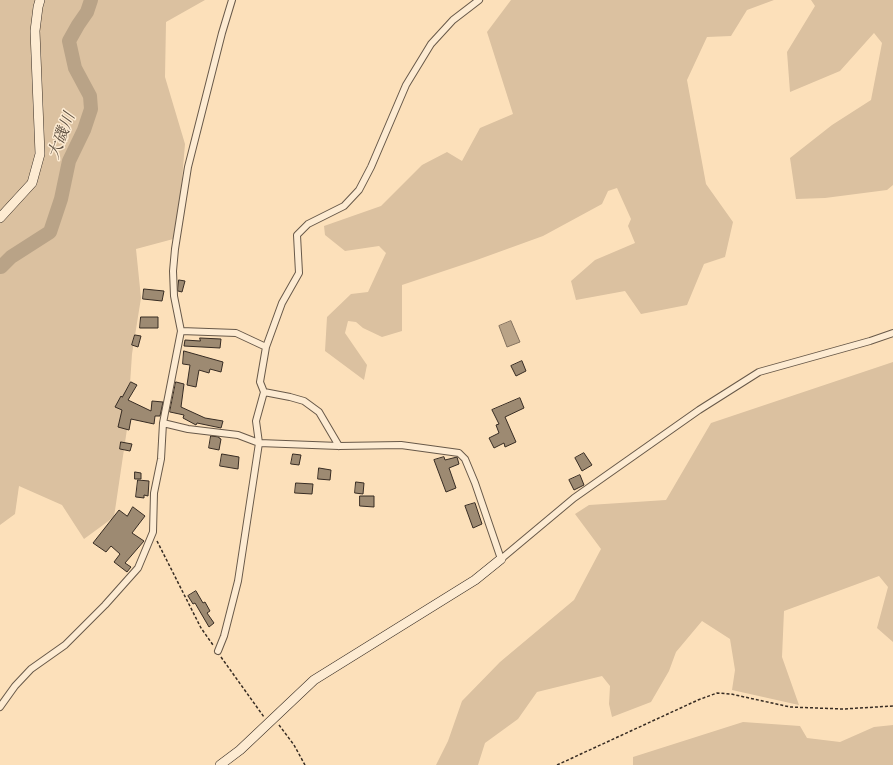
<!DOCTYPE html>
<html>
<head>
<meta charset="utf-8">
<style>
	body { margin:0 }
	canvas { display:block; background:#fce0ba }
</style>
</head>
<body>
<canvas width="893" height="765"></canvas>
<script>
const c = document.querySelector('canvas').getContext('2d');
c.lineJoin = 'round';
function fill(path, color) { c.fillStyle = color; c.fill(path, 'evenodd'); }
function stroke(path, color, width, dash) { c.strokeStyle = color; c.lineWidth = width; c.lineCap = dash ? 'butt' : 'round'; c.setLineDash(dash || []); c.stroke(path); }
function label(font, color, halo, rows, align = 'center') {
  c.font = font + ' "EB Garamond","Noto Serif JP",serif'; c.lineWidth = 3; c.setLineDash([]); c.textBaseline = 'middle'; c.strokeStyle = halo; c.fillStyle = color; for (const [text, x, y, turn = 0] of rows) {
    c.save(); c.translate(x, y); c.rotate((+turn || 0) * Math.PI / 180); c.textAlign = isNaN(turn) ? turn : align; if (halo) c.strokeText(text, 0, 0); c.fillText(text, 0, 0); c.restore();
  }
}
const green = new Path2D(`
	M 0,0 L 205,0 L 166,22 L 165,77 L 185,144 L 177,238 L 136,249 L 141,298 L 132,354 L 127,429 L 114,517 L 84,539 L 62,505 L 19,486 L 15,514 L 0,525 Z
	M 511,0 L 774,0 L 747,10 L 731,36 L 707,37 L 687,80 L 706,184 L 733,222 L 725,257 L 704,264 L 687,305 L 641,314 L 625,291 L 576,300 L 571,281 L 595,260 L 635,243 L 628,226 L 631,219 L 617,188 L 608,191 L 602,204 L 543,236 L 474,261 L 402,285 L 402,331 L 382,337 L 363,328 L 356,322 L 348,321 L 345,333 L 367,365 L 364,380 L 325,351 L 327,317 L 351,294 L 368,292 L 386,253 L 379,246 L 345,251 L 325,235 L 324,226 L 381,206 L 422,165 L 447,152 L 462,161 L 480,128 L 513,114 L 487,32 Z
	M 811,0 L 893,0 L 893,185 L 887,190 L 825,198 L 796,199 L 790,158 L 832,125 L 871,100 L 882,43 L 874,33 L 840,71 L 790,92 L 787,52 L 815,6 Z
	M 893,362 L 893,642 L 877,628 L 888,587 L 879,576 L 784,611 L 782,657 L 799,705 L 732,690 L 735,670 L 730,639 L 702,621 L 676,652 L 669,671 L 651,702 L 612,717 L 609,704 L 610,686 L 602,676 L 537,692 L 518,719 L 485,743 L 478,765 L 436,765 L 448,741 L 462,701 L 500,662 L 574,600 L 601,549 L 575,514 L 589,505 L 666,500 L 711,423 Z
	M 743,722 L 800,726 L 807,738 L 840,742 L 874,727 L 893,725 L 893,765 L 633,765 L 633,757 Z`);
const water = new Path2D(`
	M 511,321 L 520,342 L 507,347 L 499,326 Z`);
const river = new Path2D(`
	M 1,267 L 11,257 L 50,232 L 61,199 L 69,161 L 84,130 L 91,109 L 90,96 L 75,68 L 69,41 L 78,25 L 87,12 L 91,0`);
const building = new Path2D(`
	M 179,280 L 185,281 L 182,292 L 178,291 Z
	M 144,289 L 164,291 L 162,301 L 143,299 Z
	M 141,317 L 158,317 L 158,328 L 140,328 Z
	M 135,335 L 141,336 L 138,347 L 132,345 Z
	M 200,338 L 221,339 L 220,348 L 184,346 L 185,340 L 200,341 Z
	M 184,351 L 223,362 L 221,372 L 210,369 L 209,373 L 199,370 L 196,387 L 187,385 L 190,365 L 183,364 Z
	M 522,361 L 526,371 L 516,376 L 511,366 Z
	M 131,382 L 137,385 L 128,400 L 151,411 L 152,401 L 163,402 L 160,416 L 155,416 L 154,424 L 131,419 L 129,430 L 118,427 L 122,410 L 115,407 L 121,396 L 122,397 Z
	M 176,382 L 184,384 L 181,407 L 205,418 L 223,421 L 221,428 L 197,423 L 196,425 L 183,418 L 184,415 L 170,412 Z
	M 520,398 L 524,408 L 505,417 L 516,442 L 505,447 L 504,443 L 494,448 L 489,438 L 499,433 L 496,425 L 499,424 L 492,410 Z
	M 211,436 L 219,437 L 219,438 L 221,439 L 219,450 L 209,448 Z
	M 121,442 L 132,444 L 130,451 L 120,449 Z
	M 584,453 L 592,465 L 582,471 L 575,458 Z
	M 222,454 L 239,457 L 238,469 L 220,466 Z
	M 293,454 L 301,455 L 299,465 L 291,464 Z
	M 444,457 L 445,460 L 457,457 L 459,464 L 449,468 L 456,488 L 446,492 L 434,460 Z
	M 319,468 L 331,470 L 330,480 L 318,479 Z
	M 135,472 L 141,473 L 141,479 L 135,479 Z
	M 580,475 L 584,485 L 574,490 L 569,480 Z
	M 138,480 L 149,481 L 148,496 L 144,495 L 144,498 L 136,497 Z
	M 356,482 L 364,483 L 363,494 L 355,493 Z
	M 296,483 L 313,484 L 312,494 L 295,493 Z
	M 360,496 L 374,496 L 374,507 L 360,506 Z
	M 475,503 L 482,524 L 473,528 L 465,506 Z
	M 133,507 L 145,516 L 132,533 L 144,541 L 125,563 L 131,567 L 127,572 L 114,562 L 120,554 L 111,546 L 106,552 L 93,543 L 119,510 L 127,516 Z
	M 196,591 L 203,603 L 205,602 L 210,611 L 207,613 L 214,623 L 209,627 L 195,603 L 193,604 L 188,596 Z`);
const path = new Path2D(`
	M 157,541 L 201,628 L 213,645
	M 221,657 L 264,717
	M 279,725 L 294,745 L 305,765
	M 557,765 L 698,700 L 717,693 L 731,694 L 790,707 L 843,709 L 893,706`);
const street = new Path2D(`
	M 181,331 L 236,333 L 266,347
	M 264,392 L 290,397 L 304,401 L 319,412 L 339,446
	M 163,423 L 188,429 L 238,435 L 259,443 L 339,446 L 401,445 L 459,453 L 465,459 L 475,483 L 501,559 L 574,498 L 699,410 L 759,372 L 870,341 L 893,333
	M 218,651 L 224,636 L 238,581 L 259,443 L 256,421 L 264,392 L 260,382 L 266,347 L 282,303 L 299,273 L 297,235 L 308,224 L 344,206 L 359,190 L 371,167 L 406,85 L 431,44 L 453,20 L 479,0
	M 0,707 L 15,686 L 31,669 L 65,645 L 105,605 L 138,568 L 153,532 L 154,493 L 161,459 L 163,423 L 181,331 L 174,296 L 173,271 L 175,249 L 188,167 L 222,33 L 232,0`);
const secondary = new Path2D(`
	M 0,218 L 32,183 L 40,154 L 35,31 L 38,7 L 40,0
	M 220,765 L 240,750 L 314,680 L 475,580 L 501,559`);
const waterNames = [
	["大磯川",62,136,-69]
];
fill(green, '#dbc1a0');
fill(water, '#b9a387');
stroke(water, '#85735f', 1);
stroke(river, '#b9a387', 14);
fill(building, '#9d8a72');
stroke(building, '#372c23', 1);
stroke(street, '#685949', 8);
stroke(secondary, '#372c23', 10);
stroke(path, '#372c23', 1.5, [3, 2]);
stroke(street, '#fdebd2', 6);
stroke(secondary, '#fdebd2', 9);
label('italic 16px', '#5e5041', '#fdebd2', waterNames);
</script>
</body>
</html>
